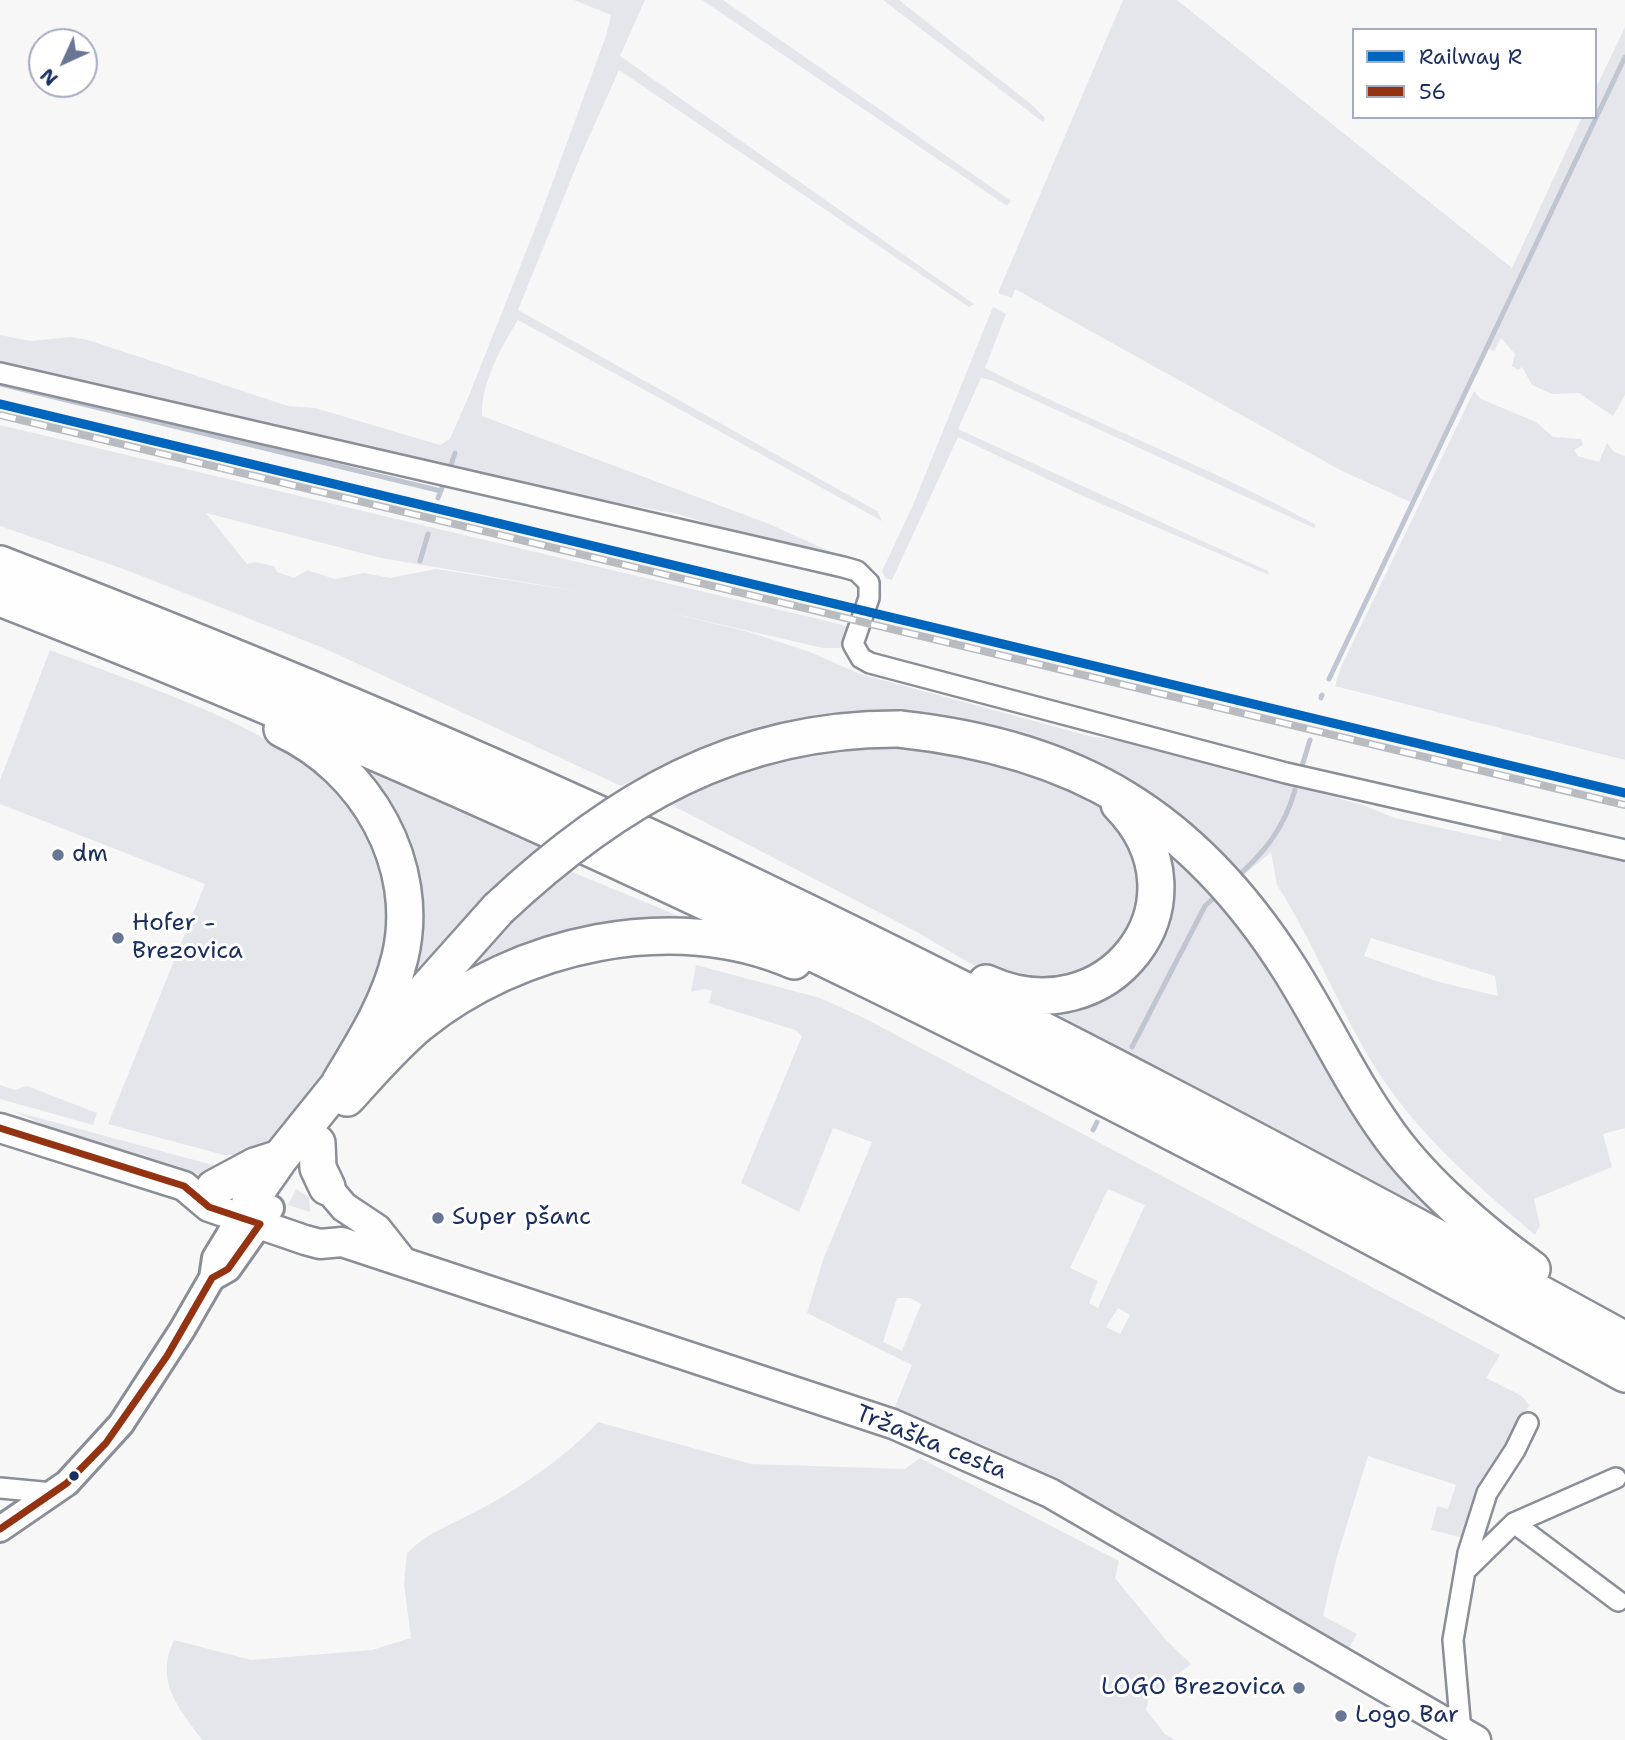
<!DOCTYPE html>
<html>
<head>
<meta charset="utf-8">
<style>
	body { margin:0 }
	#map { position:relative; width:1625px; height:1740px; overflow:hidden; background:#f7f7f8; font-family:"Shantell Sans",sans-serif }
	canvas { display:block }
	.legend { position:absolute; left:1352px; top:28px; width:245px; height:91px; box-sizing:border-box; background:#fff; border:2px solid #a4acbf; margin:0; padding:9px 12px; list-style:none; font-size:21px; color:#1b2f5e }
	.legend li { display:flex; align-items:center; gap:14px; height:35px }
	.legend b { width:35px; border:2px solid #a4acbf }
	.north { position:absolute; left:28px; top:28px; width:70px; height:70px; box-sizing:border-box; background:#fff; border:2px solid #a4acbf; border-radius:50%; rotate:225deg; font-size:19px; font-weight:700; line-height:28px; text-align:center; color:#1b2f5e }
	.north::after { content:''; display:block; margin:auto; width:24px; height:32px; background:#687594; clip-path:polygon(50% 0,100% 100%,50% 72%,0 100%) }
</style>
</head>
<body>
<div id="map">
<canvas width="1625" height="1740"></canvas>
<ul class="legend">
<li><b style="height:9px;background:#0065bd"></b>Railway R</li>
<li><b style="height:9px;background:#943312"></b>56</li>
</ul>
<div class="north">N</div>
</div>
<script>
const c = document.querySelector('canvas').getContext('2d');
c.lineJoin = 'round';
function fill(path, color) { c.fillStyle = color; c.fill(path, 'evenodd'); }
function stroke(path, color, width, dash) { c.strokeStyle = color; c.lineWidth = width; c.lineCap = dash ? 'butt' : 'round'; c.setLineDash(dash || []); c.stroke(path); }
function label(font, color, halo, rows, align = 'center') {
  c.font = font + ' "Shantell Sans",sans-serif'; c.lineWidth = 6; c.setLineDash([]); c.textBaseline = 'middle'; c.strokeStyle = halo; c.fillStyle = color; for (const [text, x, y, turn = 0] of rows) {
    c.save(); c.translate(x, y); c.rotate((+turn || 0) * Math.PI / 180); c.textAlign = isNaN(turn) ? turn : align; if (halo) c.strokeText(text, 0, 0); c.fillText(text, 0, 0); c.restore();
  }
}
const green = new Path2D(`
	M 574,0 L 645,0 L 620,56 L 974,304 L 969,307 L 619,70 L 580,157 L 518,310 L 877,511 L 882,521 L 518,320 C 501,347 481,383 482,416 L 769,524 L 854,562 L 870,566 L 867,572 L 678,514 L 453,472 L 0,369 L 0,335 L 31,341 L 71,337 L 88,340 L 288,406 L 315,408 L 440,445 L 450,439 L 470,393 L 542,211 L 606,36 L 611,15 Z
	M 702,0 L 723,0 L 1011,201 L 1007,206 Z
	M 883,0 L 899,0 L 1032,105 L 1045,118 L 1043,122 Z
	M 1123,0 L 1177,0 L 1512,268 L 1582,117 L 1595,117 L 1595,90 L 1625,27 L 1625,395 L 1613,416 L 1579,393 L 1552,394 L 1532,385 L 1522,367 L 1518,370 L 1512,366 L 1515,354 L 1501,338 L 1494,351 L 1486,348 L 1413,503 L 1342,471 L 1015,289 L 1012,298 L 998,293 Z
	M 993,307 L 1006,314 L 985,368 C 1094,424 1209,466 1316,525 L 1314,528 L 991,380 L 981,378 L 958,429 L 1268,571 L 1269,575 L 1083,496 L 958,437 L 892,580 L 885,578 L 882,571 L 913,505 Z
	M 1474,391 L 1481,399 L 1536,422 L 1553,437 L 1581,439 L 1583,445 L 1574,450 L 1578,456 L 1599,462 L 1607,443 L 1614,452 L 1625,456 L 1625,760 L 1335,686 L 1341,667 Z
	M 0,425 L 831,622 L 849,627 L 840,648 L 823,648 L 662,611 L 749,632 L 810,652 L 860,674 L 1093,737 L 1131,742 L 1363,805 L 1395,818 L 1501,841 L 1502,830 L 1625,857 L 1625,1128 L 1603,1134 L 1612,1167 L 1534,1199 L 1540,1226 L 1535,1235 C 1480,1188 1423,1139 1382,1078 C 1342,1017 1316,946 1277,885 L 1271,852 L 1240,878 L 1058,751 L 1012,731 L 962,721 L 901,713 L 862,711 L 814,715 L 744,733 L 621,786 L 328,650 L 129,571 L 0,526 ZM 206,513 L 381,558 L 584,592 L 436,569 L 390,578 L 364,573 L 335,579 L 307,570 L 294,578 L 277,572 L 274,566 L 255,562 L 247,564 ZM 1371,938 L 1495,976 L 1498,996 L 1439,982 L 1364,956 Z
	M 50,650 C 138,684 267,724 336,787 C 359,808 373,841 379,871 C 383,892 391,917 387,939 C 374,1016 313,1100 258,1155 L 224,1155 L 108,1124 L 205,884 L 0,804 L 0,780 Z
	M 895,746 L 999,756 L 1088,795 L 1124,825 L 1147,885 L 1123,948 L 1065,983 L 1002,982 L 915,931 L 660,799 L 703,781 L 824,748 Z
	M 355,761 L 546,846 L 399,1000 L 412,932 Z
	M 1154,837 L 1237,917 L 1451,1227 L 1051,1015 L 1053,1008 L 1137,961 Z
	M 560,867 L 703,926 L 460,979 L 458,962 Z
	M 696,965 L 820,998 L 864,1018 L 1500,1355 L 1486,1378 L 1522,1396 L 1529,1405 L 1468,1539 L 1431,1530 L 1437,1506 L 1448,1509 L 1456,1485 L 1368,1456 L 1336,1560 L 1323,1616 L 1357,1634 L 1349,1648 L 1057,1479 L 978,1443 L 894,1409 L 912,1365 L 807,1313 L 823,1260 L 872,1142 L 833,1128 L 799,1212 L 741,1183 L 802,1036 L 795,1030 L 709,1003 L 712,991 L 704,989 L 691,992 ZM 1108,1189 L 1145,1205 L 1098,1308 L 1089,1303 L 1098,1281 L 1070,1268 ZM 897,1298 L 910,1298 L 921,1304 L 902,1351 L 883,1342 ZM 1118,1308 L 1130,1315 L 1120,1334 L 1106,1327 Z
	M 0,1085 L 15,1090 L 27,1086 L 97,1113 L 93,1125 L 0,1099 Z
	M 13,1111 L 235,1171 L 215,1176 L 183,1172 L 83,1142 Z
	M 296,1189 L 309,1197 L 310,1212 L 288,1205 Z
	M 598,1422 L 751,1464 L 905,1469 L 920,1458 L 1119,1561 L 1115,1578 L 1166,1640 L 1191,1664 L 1149,1697 L 1146,1710 L 1165,1734 L 1175,1740 L 202,1740 C 179,1708 154,1682 174,1640 L 251,1660 L 372,1650 L 411,1638 L 404,1584 L 407,1553 C 428,1533 446,1527 471,1514 C 516,1491 564,1459 598,1422 Z`);
const stream = new Path2D(`
	M 0,384 L 441,491
	M 451,465 L 455,453
	M 438,498 L 443,485
	M 420,561 L 428,534
	M 1329,679 L 1625,57
	M 1321,698 L 1322,695
	M 1302,766 L 1310,740
	M 1236,878 C 1265,852 1284,828 1295,790
	M 1132,1047 L 1205,906 L 1217,895
	M 1093,1130 L 1097,1122`);
const minor = new Path2D(`
	M 0,373 L 843,567 L 857,571 L 869,583 L 869,598 L 853,644 L 861,658 L 870,663 L 1286,773 L 1625,850
	M 0,1488 L 53,1493
	M 1514,1523 L 1618,1601
	M 1467,1569 L 1514,1523 L 1616,1478
	M 1461,1731 L 1453,1640 L 1468,1553 L 1487,1493 L 1515,1450 L 1528,1423`);
const tertiary = new Path2D(`
	M 212,1278 L 228,1269 L 271,1208
	M 0,1529 L 67,1483 L 121,1424 L 182,1330 L 212,1278 L 215,1258 L 249,1202`);
const secondary = new Path2D(`
	M 0,1128 L 184,1186 L 209,1207 L 305,1240 L 320,1244 L 342,1242 L 893,1424 L 1050,1493 L 1476,1740
	M 327,1187 L 344,1207 L 377,1229 L 403,1262`);
const motorway = new Path2D(`
	M 0,564 C 256,663 510,769 757,888 C 1052,1030 1339,1183 1625,1340
	M 0,598 C 561,816 1098,1084 1625,1374
	M 282,729 C 366,768 422,865 400,957 C 389,1003 364,1042 340,1082
	M 899,729 C 1077,748 1192,816 1289,968 C 1324,1023 1351,1083 1390,1136 C 1425,1184 1483,1234 1532,1269
	M 986,983 C 1107,1039 1215,902 1119,804
	M 391,1029 L 498,909
	M 347,1098 C 370,1073 392,1047 418,1025 C 517,944 673,908 794,961
	M 317,1143 L 318,1168 L 327,1187
	M 214,1188 L 255,1166 L 280,1158
	M 250,1201 L 280,1158 L 354,1066`);
const rail = new Path2D(`
	M 0,415 L 1625,805`);
const motorwayBridge = new Path2D(`
	M 498,909 C 614,800 736,728 899,729`);
const bus1 = new Path2D(`
	M 0,1128 L 184,1186 L 209,1207 L 260,1224 L 228,1269 L 212,1278 L 167,1356 L 106,1443 L 67,1483 L 0,1529`);
const rail1 = new Path2D(`
	M 0,404 L 1625,793`);
const markers = [
	[58,855,7,"#687594"],
	[118,938,7,"#687594"],
	[438,1218,7,"#687594"],
	[74,1476,6,"#1b2f5e"],
	[1299,1688,7,"#687594"],
	[1341,1716,7,"#687594"]
];
const poiNames = [
	["dm",72,855],
	["Hofer -",132,924],
	["Brezovica",132,952],
	["Super pšanc",452,1218],
	["LOGO Brezovica",1285,1688,"right"],
	["Logo Bar",1355,1716]
];
const streetNames = [
	["Tržaška cesta",931,1443,22]
];
fill(green, '#e5e6ec');
stroke(stream, '#c0c5d2', 5);
stroke(minor, '#8a8e97', 24);
stroke(tertiary, '#8a8e97', 30);
stroke(secondary, '#8a8e97', 33);
stroke(motorway, '#8a8e97', 40);
stroke(minor, '#fefefe', 19);
stroke(tertiary, '#fefefe', 24);
stroke(secondary, '#fefefe', 28);
stroke(motorway, '#fefefe', 35);
stroke(rail, '#b8bbc0', 8);
stroke(rail, '#fff', 5, [16]);
stroke(motorwayBridge, '#8a8e97', 40, []);
stroke(motorwayBridge, '#fefefe', 35);
stroke(bus1, '#943312', 7);
stroke(rail1, '#0065bd', 9);
for (const [x, y, r, color] of markers) { const dot = new Path2D(); dot.arc(x, y, r, 0, 2 * Math.PI); c.fillStyle = color; c.fill(dot); stroke(dot, '#fff', 2.5); }
label('24px', '#1b2f5e', '#fff', poiNames, 'left');
label('24px', '#1b2f5e', '#fff', streetNames);
</script>
</body>
</html>
